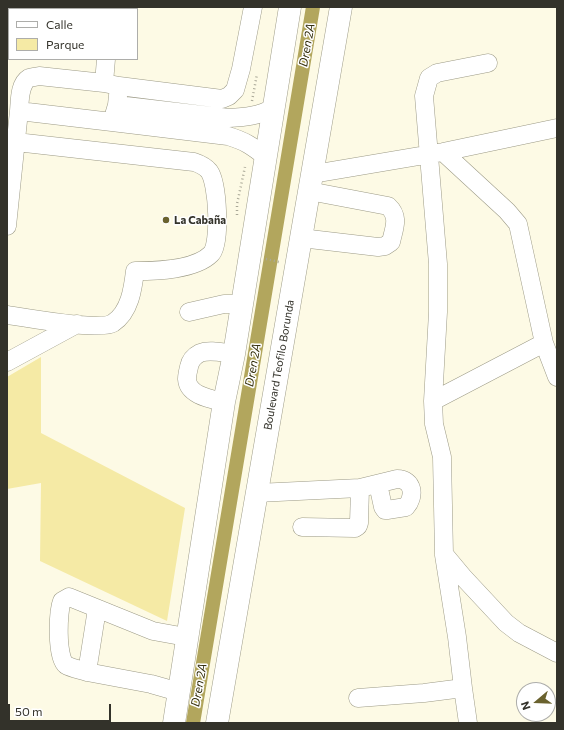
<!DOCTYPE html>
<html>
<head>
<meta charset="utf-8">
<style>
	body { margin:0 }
	#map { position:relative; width:564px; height:730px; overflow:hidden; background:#fdfae5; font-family:Commissioner,sans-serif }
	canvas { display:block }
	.frame { position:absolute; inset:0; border:8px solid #33322a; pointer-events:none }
	.legend { position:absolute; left:8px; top:8px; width:130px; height:52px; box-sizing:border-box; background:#fff; border:1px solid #adadaa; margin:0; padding:5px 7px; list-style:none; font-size:12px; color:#33322a }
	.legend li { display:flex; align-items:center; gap:8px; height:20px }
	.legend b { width:20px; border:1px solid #adadaa }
	.north { position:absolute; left:516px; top:682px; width:40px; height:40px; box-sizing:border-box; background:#fff; border:1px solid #adadaa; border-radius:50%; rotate:251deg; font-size:11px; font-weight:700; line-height:16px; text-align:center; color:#33322a }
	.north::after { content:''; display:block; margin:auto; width:14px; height:18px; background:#6a622e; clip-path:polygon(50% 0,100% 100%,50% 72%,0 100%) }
	.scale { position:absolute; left:8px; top:704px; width:103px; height:18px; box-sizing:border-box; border:2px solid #33322a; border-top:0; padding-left:5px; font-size:12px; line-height:14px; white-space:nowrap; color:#33322a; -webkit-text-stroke:3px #fff; paint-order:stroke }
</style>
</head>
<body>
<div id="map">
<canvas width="564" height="730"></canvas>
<div class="frame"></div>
<ul class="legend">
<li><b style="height:5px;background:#fff"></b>Calle</li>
<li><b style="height:11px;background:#f5eaa5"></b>Parque</li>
</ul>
<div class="north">N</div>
<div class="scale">50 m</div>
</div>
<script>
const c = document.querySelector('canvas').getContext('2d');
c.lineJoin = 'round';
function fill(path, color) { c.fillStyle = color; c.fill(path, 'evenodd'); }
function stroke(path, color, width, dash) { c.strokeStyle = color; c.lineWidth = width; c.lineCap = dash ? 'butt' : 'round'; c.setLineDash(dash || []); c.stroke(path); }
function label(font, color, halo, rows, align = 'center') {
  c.font = font + ' Commissioner,sans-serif'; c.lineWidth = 3; c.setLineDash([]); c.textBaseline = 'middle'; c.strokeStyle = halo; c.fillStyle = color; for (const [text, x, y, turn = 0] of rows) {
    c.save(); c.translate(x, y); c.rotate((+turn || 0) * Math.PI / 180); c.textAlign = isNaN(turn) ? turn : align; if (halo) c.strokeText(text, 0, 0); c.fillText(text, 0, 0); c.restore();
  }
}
const green = new Path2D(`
	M 41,357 L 41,433 L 185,508 L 167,621 L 40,561 L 41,483 L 7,489 L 7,377 Z`);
const canal = new Path2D(`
	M 193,723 L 313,7`);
const path = new Path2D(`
	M 252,101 L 257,74
	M 237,215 L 237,204 L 245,167
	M 266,259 L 279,262`);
const minor = new Path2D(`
	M 113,9 L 113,7
	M 488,63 L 437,73 L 429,78 L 424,96 L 438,264 L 438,312 L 433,401 L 434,424 L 442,457 L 444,554 L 464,578 L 506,623 L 519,633 L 557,653
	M 119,86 L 222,99 L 229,96 L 235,90 L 241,69 L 253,7
	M 117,105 L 229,118 C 245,117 259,116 273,108
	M 19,111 C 20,101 19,84 29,78 C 32,77 36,77 39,76 L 104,83
	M 112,122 L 228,136 C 245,141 252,146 266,157
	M 443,152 L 507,211 L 518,224 L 544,343 L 557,377
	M 313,174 L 443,152 L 557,128
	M 7,226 L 19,111 L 112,122 L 117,105 L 119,86 L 104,83 L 106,59
	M 301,238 L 378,247 L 385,246 L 391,242 C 394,228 400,217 388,206 L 309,191
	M 189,312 L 224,304 L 242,304
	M 7,315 C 26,318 100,331 113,323 C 130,312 133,288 135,271 C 156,271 195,270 211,254 C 221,244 218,183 209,171 C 205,166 200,164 194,162 L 16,142
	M 7,362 L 77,324
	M 433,401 L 544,343
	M 224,402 C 212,399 188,396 187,379 C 187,375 188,371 189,367 C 190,361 194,356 200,353 C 210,349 224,353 234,354
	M 257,493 L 360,488 L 397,479 C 414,479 415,497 406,507 L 387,510 L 385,510 L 383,507 L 378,484
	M 302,527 L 355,528 L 358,526 L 359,523 L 360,488
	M 444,555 L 457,637 L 463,688
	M 97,609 L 87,672 C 81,670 71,668 66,665 C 56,657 58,611 62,601 L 69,597 L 153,631 L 186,637
	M 87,672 L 151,684 L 179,692
	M 358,698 L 424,693 L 463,688 L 468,723`);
const major = new Path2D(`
	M 174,723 L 224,402 L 234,354 L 290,7
	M 217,723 L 341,7`);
const markers = [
	[166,220,4,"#6a622e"]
];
const poiNames = [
	["La Cabaña",174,220]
];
const streetNames = [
	["Boulevard Teofilo Borunda",279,365,-80]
];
const waterNames = [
	["Dren 2A",307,45,-80],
	["Dren 2A",253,365,-80],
	["Dren 2A",199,685,-80]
];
fill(green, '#f5eaa5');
stroke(canal, '#b2a65d', 14);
stroke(minor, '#9c9a86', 19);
stroke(major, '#9c9a86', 23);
stroke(path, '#aaa898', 2.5, [1, 3]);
stroke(minor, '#fff', 18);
stroke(major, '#fff', 22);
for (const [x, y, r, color] of markers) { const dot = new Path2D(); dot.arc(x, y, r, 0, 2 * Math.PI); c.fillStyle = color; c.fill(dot); stroke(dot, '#fff', 1.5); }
label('bold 11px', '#33322a', '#fff', poiNames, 'left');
label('11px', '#33322a', '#fff', streetNames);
label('italic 12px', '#342f0e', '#fff', waterNames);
</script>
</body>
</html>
